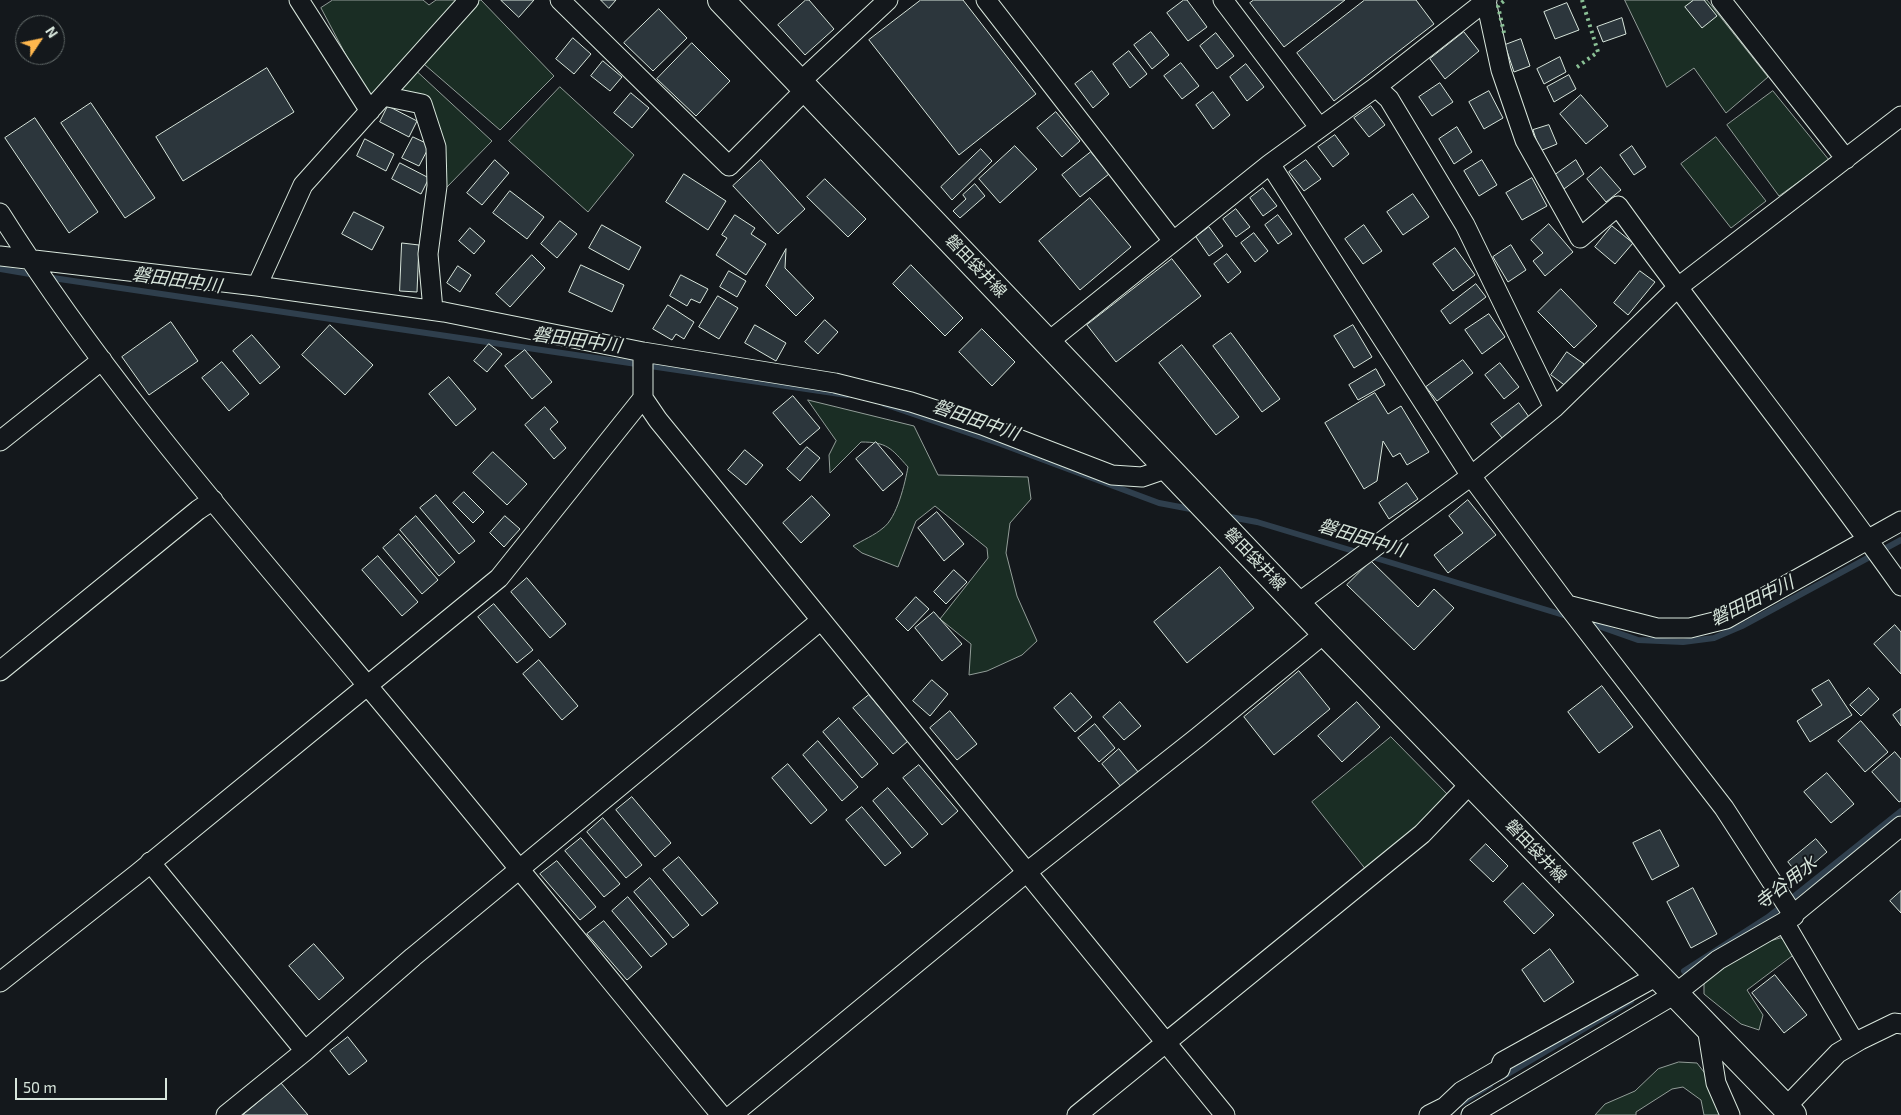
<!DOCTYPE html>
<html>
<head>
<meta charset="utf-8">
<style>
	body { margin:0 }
	#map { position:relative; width:1901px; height:1115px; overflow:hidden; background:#14181c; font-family:"Exo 2",sans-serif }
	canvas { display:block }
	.north { position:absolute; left:15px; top:15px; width:50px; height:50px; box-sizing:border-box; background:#14181c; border:1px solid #626a69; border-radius:50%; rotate:56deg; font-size:14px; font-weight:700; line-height:20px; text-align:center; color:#d8e6dc }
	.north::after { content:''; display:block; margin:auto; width:18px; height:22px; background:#ffb74d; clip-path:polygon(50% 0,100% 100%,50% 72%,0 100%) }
	.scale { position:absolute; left:15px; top:1078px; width:152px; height:22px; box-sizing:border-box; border:2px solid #d8e6dc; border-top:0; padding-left:6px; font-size:15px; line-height:18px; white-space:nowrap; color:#d8e6dc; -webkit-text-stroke:4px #14181c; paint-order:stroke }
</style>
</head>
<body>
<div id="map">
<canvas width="1901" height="1115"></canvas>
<div class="north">N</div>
<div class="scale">50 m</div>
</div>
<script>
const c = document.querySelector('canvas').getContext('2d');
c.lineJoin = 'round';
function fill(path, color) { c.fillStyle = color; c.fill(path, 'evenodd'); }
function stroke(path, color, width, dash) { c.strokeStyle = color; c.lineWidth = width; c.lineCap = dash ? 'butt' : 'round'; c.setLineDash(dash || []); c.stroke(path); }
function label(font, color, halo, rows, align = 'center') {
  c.font = font + ' "Exo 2","Noto Sans JP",sans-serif'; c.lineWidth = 4; c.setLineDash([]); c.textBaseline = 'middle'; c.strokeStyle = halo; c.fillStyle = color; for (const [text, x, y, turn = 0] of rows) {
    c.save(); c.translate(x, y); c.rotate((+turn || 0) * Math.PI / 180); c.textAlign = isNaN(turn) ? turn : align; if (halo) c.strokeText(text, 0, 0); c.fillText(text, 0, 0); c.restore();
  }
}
const green = new Path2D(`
	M 333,0 L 423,0 L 429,5 L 436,0 L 481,0 L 554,76 L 500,130 L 417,58 L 411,66 L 492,141 L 446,188 L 422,104 L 377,102 L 366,93 L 321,8 Z
	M 1625,0 L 1707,0 L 1768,77 L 1726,113 L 1694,68 L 1667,87 Z
	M 560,87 L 634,155 L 588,212 L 509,141 Z
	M 1773,91 L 1829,160 L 1779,196 L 1727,125 Z
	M 1716,137 L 1766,201 L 1731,228 L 1681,164 Z
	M 808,400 L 914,426 L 938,475 L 1028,477 L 1031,499 L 1010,523 L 1006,553 L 1017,596 L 1037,641 L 1022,655 L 987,671 L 969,675 L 971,644 L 940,619 L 988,558 L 987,548 L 935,506 L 916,521 L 898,567 L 862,553 L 853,546 C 863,540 875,535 883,528 C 897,518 905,483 908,467 C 891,448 887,442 861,442 L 830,473 L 829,455 L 836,441 Z
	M 1391,737 L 1454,801 L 1371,876 L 1312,802 Z
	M 1781,938 L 1800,950 L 1747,990 L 1763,1015 L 1759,1030 L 1741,1024 L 1704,994 L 1704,983 L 1722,965 L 1767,942 Z
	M 1679,1062 L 1697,1063 L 1707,1076 L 1723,1115 L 1704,1115 L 1701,1100 L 1683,1087 L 1672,1089 L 1636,1112 L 1636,1115 L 1595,1115 L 1605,1104 L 1635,1091 L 1658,1069 Z`);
const stream = new Path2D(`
	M 0,269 L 36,275
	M 46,277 L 847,395
	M 884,404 L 1001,444 L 1159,503 L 1196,510
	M 1225,516 L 1257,522 L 1360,553
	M 1369,556 L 1570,617
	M 1587,622 L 1638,640 L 1683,642 L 1714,638 L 1742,626 L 1901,540
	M 1684,971 L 1768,917 L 1901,811
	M 1501,1078 L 1631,1001
	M 1457,1106 L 1490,1085`);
const building = new Path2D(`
	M 501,0 L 534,0 L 519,17 Z
	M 601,0 L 616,0 L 609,8 Z
	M 806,0 L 809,0 L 834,29 L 805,55 L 778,25 Z
	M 921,0 L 963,0 L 1036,94 L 959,155 L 869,40 Z
	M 1184,0 L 1187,0 L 1207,27 L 1188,41 L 1167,13 Z
	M 1254,0 L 1345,0 L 1284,47 L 1250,3 Z
	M 1365,0 L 1416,0 L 1434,24 L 1334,101 L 1297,53 Z
	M 1694,0 L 1704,0 L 1717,16 L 1702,28 L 1685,7 Z
	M 1567,3 L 1579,30 L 1555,39 L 1544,12 Z
	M 659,9 L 687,38 L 653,71 L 624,43 Z
	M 1622,18 L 1626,34 L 1603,42 L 1597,27 Z
	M 1151,32 L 1169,55 L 1152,69 L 1134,45 Z
	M 1464,32 L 1479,51 L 1445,79 L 1430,59 Z
	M 1216,33 L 1234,56 L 1217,69 L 1200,46 Z
	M 573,38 L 591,54 L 574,74 L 556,59 Z
	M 1521,39 L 1530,66 L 1514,72 L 1505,45 Z
	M 692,43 L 730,81 L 696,116 L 657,79 Z
	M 1129,51 L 1147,74 L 1130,88 L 1113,64 Z
	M 1560,57 L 1566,72 L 1544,84 L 1537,69 Z
	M 603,61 L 622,77 L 610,91 L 591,76 Z
	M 1181,63 L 1199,86 L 1182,99 L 1164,76 Z
	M 1246,64 L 1264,87 L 1247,101 L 1230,77 Z
	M 267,68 L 294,112 L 183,181 L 156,137 Z
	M 1092,71 L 1109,94 L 1093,108 L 1075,84 Z
	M 1569,75 L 1576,89 L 1554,102 L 1547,87 Z
	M 1440,83 L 1453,102 L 1432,116 L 1419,97 Z
	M 1489,91 L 1503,118 L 1484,129 L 1469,102 Z
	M 1213,92 L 1230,115 L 1213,129 L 1196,105 Z
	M 631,93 L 649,108 L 632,128 L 614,113 Z
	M 1581,95 L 1608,126 L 1586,144 L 1560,114 Z
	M 91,103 L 155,198 L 125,218 L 61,123 Z
	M 388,106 L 417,121 L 409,137 L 380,122 Z
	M 1371,106 L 1385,125 L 1369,137 L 1354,118 Z
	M 1056,112 L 1080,141 L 1062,157 L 1037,128 Z
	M 35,118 L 98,212 L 69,233 L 5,138 Z
	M 1549,125 L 1557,144 L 1540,151 L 1533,130 Z
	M 1457,127 L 1472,152 L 1454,164 L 1439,139 Z
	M 1335,135 L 1349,154 L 1333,167 L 1318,147 Z
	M 413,137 L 430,145 L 419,166 L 402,158 Z
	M 365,139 L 394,154 L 386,171 L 357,156 Z
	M 1015,146 L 1037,169 L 1000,203 L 979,179 Z
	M 1632,146 L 1646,167 L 1634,175 L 1620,155 Z
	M 981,149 L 992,161 L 952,200 L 941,187 Z
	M 1091,152 L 1109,174 L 1080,197 L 1062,175 Z
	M 495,160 L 509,173 L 482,205 L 467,193 Z
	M 761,160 L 805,209 L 778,234 L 733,186 Z
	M 1306,160 L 1321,179 L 1304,191 L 1289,172 Z
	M 1482,160 L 1497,185 L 1479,196 L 1464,171 Z
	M 1576,160 L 1584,174 L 1564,189 L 1555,175 Z
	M 400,163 L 429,178 L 421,194 L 392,179 Z
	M 1601,167 L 1621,190 L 1606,202 L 1587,179 Z
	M 684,174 L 726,201 L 708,230 L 666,202 Z
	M 1532,178 L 1547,206 L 1522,220 L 1506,193 Z
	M 825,179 L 866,219 L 848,237 L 807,197 Z
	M 975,184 L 985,196 L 960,218 L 953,211 L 966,199 L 963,195 Z
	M 1263,188 L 1277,206 L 1263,216 L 1250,198 Z
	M 510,191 L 544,217 L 527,239 L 493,213 Z
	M 1413,194 L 1429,217 L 1403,235 L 1387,212 Z
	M 1090,198 L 1131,247 L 1080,290 L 1039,241 Z
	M 1236,209 L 1250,227 L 1236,237 L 1223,219 Z
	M 354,212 L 384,227 L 372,250 L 342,234 Z
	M 735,215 L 755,228 L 751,234 L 766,244 L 746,275 L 716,255 L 727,238 L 722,235 Z
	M 1278,215 L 1292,234 L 1278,244 L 1265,225 Z
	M 560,221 L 577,234 L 557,258 L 541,244 Z
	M 1549,224 L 1573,252 L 1545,276 L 1533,261 L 1543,253 L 1531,240 Z
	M 602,225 L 641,247 L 629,270 L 589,248 Z
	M 1364,225 L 1382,251 L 1363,264 L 1345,239 Z
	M 1612,226 L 1633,243 L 1615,264 L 1595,247 Z
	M 1209,227 L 1223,246 L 1209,256 L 1196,237 Z
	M 470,228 L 485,241 L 474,254 L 459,241 Z
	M 1254,233 L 1268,251 L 1255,262 L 1241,243 Z
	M 402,243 L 419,245 L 417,292 L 400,291 Z
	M 1511,245 L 1526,270 L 1508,282 L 1493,257 Z
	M 1455,248 L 1475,275 L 1453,291 L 1433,264 Z
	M 786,249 L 785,268 L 814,298 L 796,316 L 766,286 Z
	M 1227,254 L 1241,272 L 1228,283 L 1214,264 Z
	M 532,255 L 545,268 L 510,307 L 496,294 Z
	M 1172,259 L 1201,296 L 1116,362 L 1087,325 Z
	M 581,265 L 624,285 L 612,312 L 569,292 Z
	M 911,265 L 963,318 L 945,336 L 893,284 Z
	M 458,266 L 471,275 L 460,292 L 447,283 Z
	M 729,271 L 746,281 L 737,297 L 720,287 Z
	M 1640,271 L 1655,282 L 1628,315 L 1614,303 Z
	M 681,275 L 708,289 L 700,303 L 691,299 L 687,306 L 670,296 Z
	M 1476,284 L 1486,297 L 1450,324 L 1441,311 Z
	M 1561,289 L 1597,326 L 1574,348 L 1538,312 Z
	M 718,296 L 738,308 L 719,339 L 699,327 Z
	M 668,305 L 694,322 L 684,339 L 676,334 L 672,340 L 653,329 Z
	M 1489,314 L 1505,337 L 1482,354 L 1465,330 Z
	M 825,320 L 838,332 L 818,354 L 805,342 Z
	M 171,322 L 198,361 L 149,395 L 122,357 Z
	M 330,325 L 373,365 L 345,395 L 302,355 Z
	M 755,325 L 786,343 L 776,361 L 745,343 Z
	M 1353,325 L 1372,357 L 1354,368 L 1334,336 Z
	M 982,329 L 1015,362 L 992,386 L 959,352 Z
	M 1231,333 L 1280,399 L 1262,412 L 1213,346 Z
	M 252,335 L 280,367 L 260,384 L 233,351 Z
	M 489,344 L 502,354 L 487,372 L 474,361 Z
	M 1182,345 L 1239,417 L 1216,435 L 1159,363 Z
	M 525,350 L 552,382 L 532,399 L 505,366 Z
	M 1567,352 L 1584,364 L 1567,387 L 1551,375 Z
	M 1463,360 L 1473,373 L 1437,401 L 1426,387 Z
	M 222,362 L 249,394 L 229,411 L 202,378 Z
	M 1500,363 L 1519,387 L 1504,399 L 1485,375 Z
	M 1376,369 L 1385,385 L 1358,400 L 1349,385 Z
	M 449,377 L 476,409 L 456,426 L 429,394 Z
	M 1375,393 L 1388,414 L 1401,406 L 1429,452 L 1407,465 L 1400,453 L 1393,457 L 1383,441 L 1377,481 L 1364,489 L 1325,423 Z
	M 793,396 L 820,428 L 800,445 L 773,413 Z
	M 1519,403 L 1529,417 L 1502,438 L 1491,424 Z
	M 545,407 L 558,422 L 550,429 L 566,448 L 554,459 L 525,425 Z
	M 876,442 L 903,474 L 883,491 L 856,459 Z
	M 807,447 L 820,458 L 800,481 L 787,469 Z
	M 745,450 L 763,465 L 746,485 L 728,470 Z
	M 493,452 L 527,484 L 507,505 L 473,473 Z
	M 1407,483 L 1418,499 L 1389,519 L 1379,503 Z
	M 464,492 L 484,512 L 473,523 L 453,503 Z
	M 436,495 L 475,541 L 459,554 L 420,508 Z
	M 812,496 L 830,515 L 801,543 L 783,523 Z
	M 1468,500 L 1496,535 L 1448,573 L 1434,555 L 1463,533 L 1449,516 Z
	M 937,512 L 964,544 L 944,561 L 918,528 Z
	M 416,516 L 455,562 L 439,576 L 400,530 Z
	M 505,516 L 520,529 L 504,547 L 490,533 Z
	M 399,534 L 438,580 L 422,594 L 383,548 Z
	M 378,556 L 418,602 L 402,616 L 362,570 Z
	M 1371,561 L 1418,607 L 1434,589 L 1454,608 L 1414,650 L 1347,585 Z
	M 1220,567 L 1254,608 L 1187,663 L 1154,622 Z
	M 954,570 L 967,582 L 946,604 L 934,592 Z
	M 527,578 L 566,624 L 550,638 L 511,592 Z
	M 916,597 L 929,609 L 908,631 L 896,619 Z
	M 494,604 L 533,650 L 517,663 L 478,617 Z
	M 934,612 L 962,644 L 942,661 L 915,628 Z
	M 1895,625 L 1901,632 L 1901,674 L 1874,644 Z
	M 539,660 L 578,706 L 562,720 L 523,674 Z
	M 1299,671 L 1330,709 L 1274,755 L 1244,717 Z
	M 932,680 L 948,694 L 930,716 L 913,701 Z
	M 1829,680 L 1852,715 L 1810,742 L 1797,721 L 1822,705 L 1812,690 Z
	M 1602,686 L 1633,727 L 1599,753 L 1568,712 Z
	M 1869,688 L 1879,699 L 1861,716 L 1850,705 Z
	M 1071,693 L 1092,717 L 1075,732 L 1054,708 Z
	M 869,695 L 908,741 L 893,754 L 853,708 Z
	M 1120,702 L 1141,726 L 1124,740 L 1103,717 Z
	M 1357,702 L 1380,727 L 1342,762 L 1318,736 Z
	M 1901,709 L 1901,726 L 1893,715 Z
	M 950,711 L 977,744 L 957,760 L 930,728 Z
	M 839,718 L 878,764 L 862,778 L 823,732 Z
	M 1861,721 L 1888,752 L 1865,772 L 1838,741 Z
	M 1095,724 L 1115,748 L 1099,762 L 1078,738 Z
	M 818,741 L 858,787 L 842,801 L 803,755 Z
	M 1119,749 L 1139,773 L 1122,788 L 1102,764 Z
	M 1895,752 L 1901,759 L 1901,801 L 1899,802 L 1872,772 Z
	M 788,764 L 827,810 L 811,824 L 772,778 Z
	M 919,765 L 958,811 L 942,825 L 903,778 Z
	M 1827,773 L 1854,804 L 1831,823 L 1804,792 Z
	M 888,788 L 928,834 L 912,848 L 873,801 Z
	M 632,797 L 671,843 L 655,857 L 616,810 Z
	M 862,807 L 901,853 L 885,866 L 846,820 Z
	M 603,818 L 642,865 L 626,878 L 587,832 Z
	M 1660,830 L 1679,866 L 1652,880 L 1633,843 Z
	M 581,838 L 620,884 L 604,897 L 565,851 Z
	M 1816,839 L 1827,852 L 1799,876 L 1788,862 Z
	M 1486,844 L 1508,866 L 1493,882 L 1470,860 Z
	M 679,857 L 718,903 L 702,916 L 663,870 Z
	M 557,861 L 596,907 L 580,920 L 540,874 Z
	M 650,878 L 689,925 L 673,938 L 634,892 Z
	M 1523,883 L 1554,915 L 1534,934 L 1504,902 Z
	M 1693,888 L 1717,934 L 1691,948 L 1667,902 Z
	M 1901,891 L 1901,913 L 1890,901 Z
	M 628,897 L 667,944 L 651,957 L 612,911 Z
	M 604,921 L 642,967 L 627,980 L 587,934 Z
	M 314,944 L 344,978 L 319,1000 L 289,966 Z
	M 1550,949 L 1574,982 L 1544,1002 L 1522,970 Z
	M 1775,975 L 1807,1015 L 1784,1033 L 1752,993 Z
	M 348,1037 L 367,1061 L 349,1075 L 330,1051 Z
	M 281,1083 L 308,1115 L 243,1115 Z`);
const minor = new Path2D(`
	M 299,0 L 370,111
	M 560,0 L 729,166 L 806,89
	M 986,0 L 1173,241
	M 1223,0 L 1319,127
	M 1721,0 L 1846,159
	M 1486,1 L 1501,70 L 1525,140 L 1580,238 L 1618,206 C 1710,334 1810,457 1901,586
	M 800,82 L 888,0
	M 1376,87 L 1389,99 L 1465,225 L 1554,408
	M 383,96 L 422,104 L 436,147 L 437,186 L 428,254 L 433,310
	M 1270,164 L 1471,476 L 1567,605 L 1724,808 L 1794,916
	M 0,213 C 106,382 239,532 367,685 C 486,827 603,972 721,1115
	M 0,256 L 257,286 L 444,312 L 643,352 L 835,383 L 911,402 L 982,425 L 1112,475 L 1142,477 L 1168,468
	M 257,286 L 303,185 L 469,0
	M 1048,342 L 1270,164 L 1376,87 L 1487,0
	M 643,352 L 643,398 L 658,420 L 1225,1115
	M 0,441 L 102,360
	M 1297,604 L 1471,476 L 1554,408 L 1677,288 L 1901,116
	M 1567,605 L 1657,628 L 1690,628 L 1726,619 L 1901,521
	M 0,671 L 198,510 L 213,500
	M 150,862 L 305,1051
	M 1784,922 L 1852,1038 L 1860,1040 L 1895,1023 L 1901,1024
	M 0,982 L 137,874 L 499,578 L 643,398
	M 1707,1027 L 1716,1083 L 1730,1115
	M 1786,1107 L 1838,1053 L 1860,1040
	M 226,1115 L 305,1051 L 413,957 L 820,621
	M 732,1115 L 1027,872 L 1198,737 L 1325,633
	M 1077,1115 L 1422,834 L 1471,783
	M 1429,1115 L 1445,1107 L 1462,1091 L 1500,1069 L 1502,1062 L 1657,976
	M 1471,1115 L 1675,994 L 1718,960 L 1784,922 L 1901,826`);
const secondary = new Path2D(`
	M 721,0 L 1325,633 L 1793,1115`);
const hedge = new Path2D(`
	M 1504,33 L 1498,6 L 1505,0
	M 1577,67 L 1598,52 L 1582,0`);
const streetNames = [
	["磐田袋井線",976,266,46],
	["磐田袋井線",1255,559,46],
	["磐田袋井線",1536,851,46]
];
const waterNames = [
	["磐田田中川",177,280,8],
	["磐田田中川",577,340,8],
	["磐田田中川",976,420,19],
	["磐田田中川",1362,538,17],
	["磐田田中川",1752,601,-26],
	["寺谷用水",1786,883,-38]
];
fill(green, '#1a2d24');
stroke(green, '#939e99', 1);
stroke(stream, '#2f3f4d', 6);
fill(building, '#2c363c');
stroke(building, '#d8e6dc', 1);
stroke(minor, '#d8e6dc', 21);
stroke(secondary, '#d8e6dc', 28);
stroke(minor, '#14181c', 19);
stroke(secondary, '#14181c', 26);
stroke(hedge, '#8ac095', 4, [2.5, 4]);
label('16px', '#d8e6dc', '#14181c', streetNames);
label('italic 18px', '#d8e6dc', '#14181c', waterNames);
</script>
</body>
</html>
